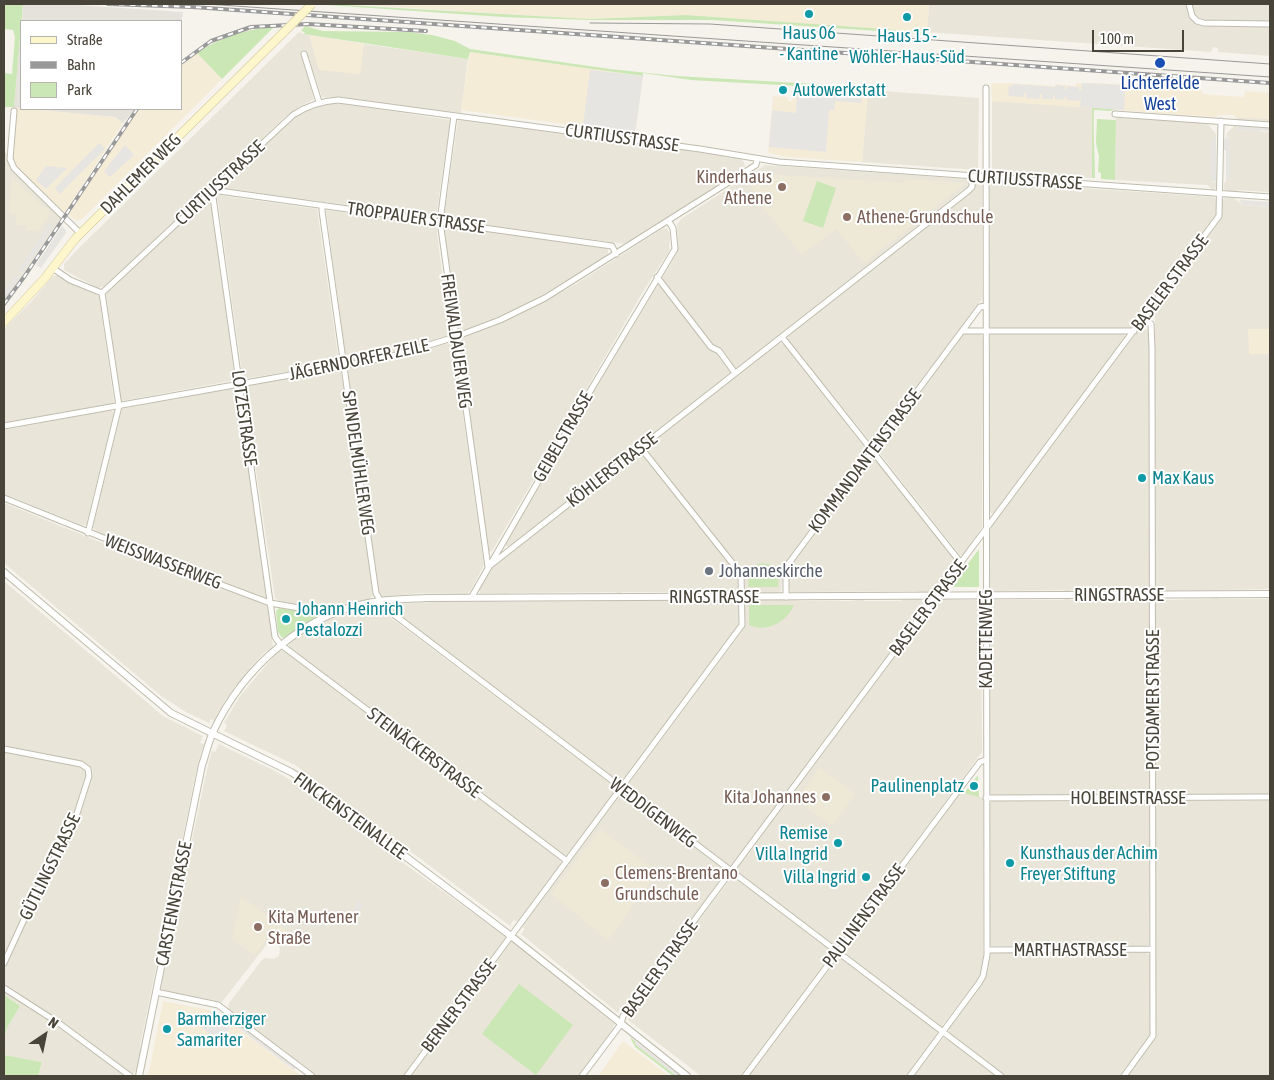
<!DOCTYPE html>
<html>
<head>
<meta charset="utf-8">
<style>
	body { margin:0 }
	#map { position:relative; width:1274px; height:1080px; overflow:hidden; background:#f5f3eb; font-family:"Asap Condensed",sans-serif }
	canvas { display:block }
	.frame { position:absolute; inset:0; border:5px solid #494439; pointer-events:none }
	.legend { position:absolute; left:20px; top:20px; width:162px; height:90px; box-sizing:border-box; background:#fff; border:1px solid #b6b4b0; margin:0; padding:6px 9px; list-style:none; font-size:15px; color:#494439 }
	.legend li { display:flex; align-items:center; gap:10px; height:25px }
	.legend b { width:25px; border:1px solid #b6b4b0 }
	.north { position:absolute; left:20px; top:1010px; width:50px; height:50px; -webkit-text-stroke:4px #fff; paint-order:stroke; rotate:34deg; font-size:14px; font-weight:700; line-height:20px; text-align:center; color:#494439 }
	.north::after { content:''; display:block; margin:auto; width:18px; height:22px; background:#494439; clip-path:polygon(50% 0,100% 100%,50% 72%,0 100%) }
	.scale { position:absolute; left:1092px; top:30px; width:92px; height:22px; box-sizing:border-box; border:2px solid #494439; border-top:0; padding-left:6px; font-size:15px; line-height:18px; white-space:nowrap; color:#494439; -webkit-text-stroke:4px #fff; paint-order:stroke }
</style>
</head>
<body>
<div id="map">
<canvas width="1274" height="1080"></canvas>
<div class="frame"></div>
<ul class="legend">
<li><b style="height:6px;background:#fdf6cd"></b>Straße</li>
<li><b style="height:6px;background:#999"></b>Bahn</li>
<li><b style="height:14px;background:#cce7b6"></b>Park</li>
</ul>
<div class="north">N</div>
<div class="scale">100 m</div>
</div>
<script>
const c = document.querySelector('canvas').getContext('2d');
c.lineJoin = 'round';
function fill(path, color) { c.fillStyle = color; c.fill(path, 'evenodd'); }
function stroke(path, color, width, dash) { c.strokeStyle = color; c.lineWidth = width; c.lineCap = dash ? 'butt' : 'round'; c.setLineDash(dash || []); c.stroke(path); }
function label(font, color, halo, rows, align = 'center') {
  c.font = font + ' "Asap Condensed",sans-serif'; c.lineWidth = 4; c.setLineDash([]); c.textBaseline = 'middle'; c.strokeStyle = halo; c.fillStyle = color; for (const [text, x, y, turn = 0] of rows) {
    c.save(); c.translate(x, y); c.rotate((+turn || 0) * Math.PI / 180); c.textAlign = isNaN(turn) ? turn : align; if (halo) c.strokeText(text, 0, 0); c.fillText(text, 0, 0); c.restore();
  }
}
const residential = new Path2D(`
	M 929,4 L 1186,4 L 1189,18 L 1200,25 L 1270,27 L 1270,56 L 1218,52 L 1218,48 L 1213,47 L 1211,52 L 927,32 Z
	M 1192,4 L 1270,4 L 1270,21 L 1204,21 L 1195,15 Z
	M 299,32 L 304,34 L 364,44 L 468,59 L 461,113 L 347,98 L 322,97 L 308,57 L 303,59 L 314,99 L 299,107 L 286,116 L 105,286 L 98,288 L 64,270 L 64,264 L 78,249 Z
	M 868,90 L 979,98 L 978,170 L 862,162 Z
	M 992,101 L 1092,107 L 1092,178 L 992,171 Z
	M 330,104 L 344,104 L 450,120 L 436,217 L 222,188 L 222,185 L 296,117 L 315,107 Z
	M 1116,116 L 1206,122 L 1216,134 L 1216,136 L 1211,141 L 1211,181 L 1217,182 L 1217,187 L 1212,190 L 1208,185 L 1115,180 Z
	M 1235,117 L 1270,119 L 1270,122 L 1239,120 Z
	M 458,120 L 694,151 L 741,159 L 744,162 L 745,167 L 742,170 L 626,244 L 447,220 L 444,217 Z
	M 1237,125 L 1238,130 L 1270,132 L 1270,192 L 1238,190 L 1235,192 L 1227,191 L 1224,189 L 1224,183 L 1230,178 L 1230,140 L 1226,134 L 1234,126 Z
	M 4,151 L 63,215 L 4,302 Z
	M 765,165 L 968,179 L 970,180 L 970,183 L 968,186 L 637,447 L 509,547 L 506,546 L 505,543 L 574,424 L 676,255 L 678,248 L 677,225 L 681,219 Z
	M 976,180 L 982,183 L 982,299 L 874,444 L 872,444 L 788,340 L 788,336 L 973,188 Z
	M 991,182 L 1213,197 L 1216,199 L 1216,215 L 1132,328 L 992,329 L 989,326 L 988,188 Z
	M 217,195 L 317,209 L 339,363 L 243,379 Z
	M 1226,197 L 1234,198 L 1243,205 L 1270,207 L 1270,589 L 1158,591 L 1155,584 L 1155,320 L 1153,310 L 1222,217 L 1221,202 Z
	M 209,199 L 211,202 L 235,380 L 122,401 L 120,399 L 106,293 L 205,200 Z
	M 326,210 L 436,225 L 450,335 L 394,352 L 349,361 L 346,360 Z
	M 444,226 L 604,247 L 608,250 L 608,254 L 605,258 L 534,300 L 492,320 L 459,332 L 457,330 Z
	M 666,228 L 670,234 L 669,251 L 644,290 L 502,534 L 492,551 L 489,552 L 459,340 L 538,305 L 576,284 L 662,229 Z
	M 53,276 L 58,276 L 99,296 L 114,402 L 112,404 L 4,423 L 4,329 L 31,302 Z
	M 1140,328 L 1148,330 L 1150,336 L 1149,588 L 1141,591 L 1138,590 L 1071,590 L 1066,592 L 1064,590 L 992,591 L 989,584 L 990,528 Z
	M 1123,333 L 1126,337 L 994,513 L 991,514 L 989,508 L 989,337 L 992,334 Z
	M 963,334 L 981,334 L 983,340 L 982,527 L 963,555 L 960,555 L 877,450 Z
	M 449,342 L 453,344 L 484,565 L 471,590 L 467,594 L 421,593 L 382,597 L 379,593 L 378,585 L 347,369 L 350,367 L 403,357 Z
	M 777,343 L 780,343 L 784,345 L 868,452 L 788,559 L 783,570 L 781,591 L 777,593 L 749,593 L 745,589 L 744,576 L 741,570 L 646,451 L 647,446 Z
	M 338,370 L 341,371 L 373,595 L 370,599 L 325,613 L 316,608 L 278,601 L 275,598 L 244,389 L 246,386 Z
	M 235,388 L 238,390 L 267,594 L 265,597 L 206,577 L 204,574 L 97,533 L 93,527 L 122,409 Z
	M 111,410 L 114,413 L 86,525 L 82,525 L 4,494 L 4,430 Z
	M 637,454 L 642,455 L 737,573 L 739,589 L 737,592 L 622,592 L 619,594 L 615,592 L 510,593 L 509,594 L 480,593 L 479,588 L 489,570 Z
	M 871,458 L 875,459 L 955,561 L 956,565 L 937,590 L 933,592 L 920,593 L 918,591 L 791,592 L 788,588 L 788,573 L 791,564 Z
	M 4,503 L 186,577 L 266,604 L 269,608 L 273,647 L 269,651 L 267,650 L 250,668 L 250,670 L 238,685 L 236,685 L 225,701 L 214,721 L 211,719 L 209,723 L 186,712 L 161,696 L 4,563 Z
	M 4,581 L 163,716 L 203,736 L 200,743 L 204,744 L 196,772 L 140,1046 L 141,1048 L 137,1070 L 133,1074 L 124,1069 L 57,1019 L 4,984 L 4,969 L 48,874 L 75,829 L 93,775 L 92,769 L 83,762 L 4,746 Z
	M 1066,598 L 1071,600 L 1139,600 L 1145,598 L 1149,601 L 1150,791 L 1148,794 L 992,795 L 990,794 L 990,601 L 997,599 L 999,600 L 1064,600 Z
	M 1164,598 L 1166,600 L 1211,599 L 1217,598 L 1219,599 L 1270,599 L 1270,794 L 1159,795 L 1156,793 L 1155,602 L 1158,599 Z
	M 729,599 L 736,600 L 738,603 L 739,621 L 736,630 L 622,783 L 619,784 L 389,608 L 390,605 L 393,603 L 398,604 L 435,602 L 437,601 L 479,602 L 481,600 L 491,600 L 494,602 L 615,601 L 620,600 L 622,601 L 727,601 Z
	M 752,599 L 798,599 L 800,601 L 852,601 L 861,599 L 864,601 L 901,601 L 903,599 L 920,599 L 925,604 L 924,608 L 735,863 L 730,866 L 726,865 L 627,790 L 627,786 L 740,634 L 745,620 L 744,605 L 747,600 Z
	M 938,599 L 972,600 L 978,599 L 981,601 L 982,752 L 840,944 L 834,945 L 739,874 L 738,867 Z
	M 378,605 L 386,614 L 615,787 L 616,791 L 567,855 L 562,855 L 289,647 L 289,644 L 294,639 L 296,639 L 327,621 L 329,619 L 369,606 Z
	M 279,650 L 285,651 L 560,860 L 561,864 L 517,922 L 514,920 L 510,926 L 295,765 L 224,731 L 227,725 L 224,723 L 240,696 L 273,657 L 274,655 Z
	M 219,744 L 275,771 L 301,786 L 391,854 L 505,936 L 505,939 L 403,1076 L 318,1076 L 228,1010 L 229,1003 L 262,960 L 265,958 L 273,959 L 279,956 L 280,948 L 276,944 L 267,944 L 222,1002 L 162,990 L 161,986 L 208,765 L 212,751 L 215,752 Z
	M 4,752 L 81,767 L 86,770 L 87,774 L 70,826 L 44,870 L 4,956 Z
	M 961,792 L 983,798 L 983,962 L 979,976 L 974,985 L 941,1027 L 843,952 Z
	M 621,794 L 625,794 L 723,869 L 725,874 L 622,1012 L 620,1010 L 618,1013 L 521,934 L 525,929 L 522,927 Z
	M 993,801 L 1149,802 L 1149,945 L 1145,946 L 990,946 L 989,804 Z
	M 1159,801 L 1270,801 L 1270,1076 L 1127,1076 L 1156,1036 L 1156,804 Z
	M 731,878 L 736,879 L 831,951 L 832,954 L 741,1076 L 701,1076 L 628,1020 L 629,1018 L 626,1016 Z
	M 511,942 L 514,943 L 614,1024 L 613,1030 L 578,1076 L 411,1076 Z
	M 1146,952 L 1150,956 L 1150,1036 L 1120,1076 L 1006,1076 L 949,1033 L 949,1029 L 983,983 L 988,970 L 990,955 L 992,953 Z
	M 838,958 L 841,958 L 937,1031 L 937,1034 L 906,1076 L 748,1076 Z
	M 4,991 L 58,1026 L 126,1076 L 38,1076 L 42,1062 L 4,1055 L 4,1040 L 7,1028 L 20,1006 L 4,995 Z
	M 944,1037 L 946,1038 L 997,1076 L 914,1076 Z`);
const commercial = new Path2D(`
	M 346,4 L 929,4 L 927,32 L 686,15 L 589,19 Z
	M 309,35 L 364,44 L 360,74 L 319,70 Z
	M 470,52 L 643,76 L 635,134 L 461,110 Z
	M 197,53 L 222,79 L 82,219 L 76,221 L 67,213 L 139,109 L 181,109 L 181,66 Z
	M 991,83 L 1006,83 L 1055,86 L 1055,84 L 1076,86 L 1076,83 L 1098,83 L 1202,91 L 1202,94 L 1244,97 L 1245,91 L 1270,93 L 1270,119 L 1235,117 L 1234,115 L 1220,115 L 1215,117 L 992,101 Z
	M 793,85 L 868,90 L 862,162 L 786,157 L 768,153 L 773,96 L 788,97 L 788,101 L 792,101 Z
	M 14,107 L 115,117 L 123,123 L 63,215 L 11,162 Z
	M 1248,329 L 1270,329 L 1270,354 L 1249,354 Z
	M 163,1001 L 215,1011 L 300,1075 L 299,1076 L 148,1076 Z
	M 623,1041 L 669,1076 L 598,1076 Z`);
const industrial = new Path2D(`
	M 23,4 L 61,4 L 183,12 L 181,27 L 181,21 L 22,21 Z
	M 21,25 L 21,108 L 14,107 Z
	M 30,109 L 135,109 L 123,123 L 115,117 Z`);
const education = new Path2D(`
	M 763,171 L 767,174 L 904,183 L 905,179 L 966,183 L 864,263 L 836,229 L 802,255 L 761,206 L 764,202 L 747,183 Z
	M 12,177 L 51,213 L 38,231 L 26,230 L 26,225 L 16,225 L 16,214 L 9,213 Z
	M 819,768 L 855,794 L 833,826 L 796,800 Z
	M 600,829 L 658,872 L 608,940 L 551,894 Z
	M 241,896 L 290,933 L 281,945 L 269,937 L 255,955 L 232,939 Z`);
const green = new Path2D(`
	M 4,4 L 23,4 L 14,107 L 5,107 L 4,115 L 4,73 L 12,74 L 15,37 L 13,30 L 4,29 Z
	M 328,4 L 589,19 L 686,15 L 927,32 L 924,34 L 712,20 L 589,20 L 503,17 L 326,5 Z
	M 305,26 L 323,31 L 409,32 L 432,35 L 455,41 L 470,49 L 610,69 L 676,76 L 869,87 L 868,90 L 691,80 L 643,73 L 643,76 L 470,52 L 468,59 L 304,34 L 305,32 L 301,31 Z
	M 274,27 L 222,79 L 197,53 C 221,37 245,29 274,27 Z
	M 1092,107 L 1116,109 L 1110,111 L 1094,110 C 1093,134 1095,157 1095,178 L 1092,178 Z
	M 1097,119 L 1116,120 L 1115,180 L 1101,179 L 1101,173 L 1098,172 L 1099,157 L 1096,143 Z
	M 817,181 L 836,188 L 823,228 L 803,221 Z
	M 979,549 L 979,587 L 952,587 L 951,586 Z
	M 762,563 L 778,566 L 776,569 L 779,573 L 778,587 L 748,587 L 749,575 L 745,568 Z
	M 749,605 L 794,605 C 787,622 766,633 749,625 Z
	M 279,608 L 310,613 L 312,611 L 316,616 L 314,619 L 285,637 L 282,638 L 278,632 L 276,611 Z
	M 978,775 L 979,797 L 964,793 Z
	M 519,984 L 573,1025 L 536,1075 L 482,1034 Z
	M 4,995 L 20,1006 L 7,1028 L 4,1040 Z
	M 630,1037 L 635,1041 L 635,1044 L 677,1076 L 673,1076 L 635,1047 Z
	M 4,1055 L 42,1062 L 38,1076 L 4,1076 Z`);
const parking = new Path2D(`
	M 590,70 L 643,76 L 635,134 L 583,126 Z
	M 1082,83 L 1125,85 L 1124,110 L 1080,107 L 1081,98 L 1079,101 L 1067,100 L 1066,96 L 1065,96 L 1064,100 L 1055,99 L 1055,95 L 1053,95 L 1053,99 L 1042,99 L 1042,94 L 1040,94 L 1039,99 L 1026,98 L 1026,93 L 1024,93 L 1024,97 L 1008,96 L 1009,86 L 1012,86 L 1013,84 L 1055,87 L 1056,85 L 1065,86 L 1065,89 L 1067,90 L 1067,86 L 1079,87 L 1079,90 L 1081,90 Z
	M 797,90 L 862,95 L 861,103 L 835,101 L 834,110 L 829,110 L 826,152 L 769,147 L 772,110 L 796,113 Z
	M 1238,126 L 1270,128 L 1270,132 L 1261,130 L 1260,132 L 1238,130 Z
	M 1216,136 L 1216,181 L 1211,181 L 1211,141 Z
	M 1226,136 L 1230,140 L 1230,178 L 1226,182 L 1226,150 L 1224,150 L 1224,139 L 1226,139 Z
	M 99,143 L 105,149 L 60,194 L 55,188 Z
	M 125,145 L 134,155 L 110,177 L 104,171 Z
	M 46,166 L 67,168 L 46,189 L 36,180 Z
	M 1239,200 L 1270,202 L 1270,207 L 1243,205 Z
	M 49,224 L 53,226 L 22,273 L 18,270 Z
	M 62,226 L 66,230 L 66,233 L 41,268 L 36,265 Z
	M 16,275 L 19,278 L 4,299 L 4,286 L 6,288 Z
	M 357,901 L 363,904 L 355,922 L 349,920 Z
	M 210,1011 L 231,1026 L 220,1041 L 199,1026 Z
	M 235,1021 L 296,1067 L 294,1070 L 233,1024 Z
	M 635,1041 L 681,1076 L 677,1076 L 635,1044 Z`);
const minor = new Path2D(`
	M 1189,4 L 1192,16 L 1197,21 L 1204,23 L 1270,24
	M 304,54 L 319,102
	M 14,111 L 10,159 L 14,168 L 20,174 L 81,234
	M 1115,114 L 1270,125
	M 454,116 L 440,221 L 488,567
	M 322,205 L 322,211 L 376,593 L 384,607 L 1001,1076
	M 54,269 L 70,280 L 102,293 L 293,115 C 307,106 320,101 338,100 L 700,149 L 779,162 L 1270,197
	M 657,277 L 711,347 L 719,351 L 735,373
	M 962,331 L 1134,331
	M 782,337 L 961,563
	M 4,426 L 369,361 L 397,355 L 455,337 L 500,320 L 545,298 L 756,165 L 757,159
	M 4,498 L 206,579 L 270,603 L 317,611 L 323,617
	M 88,533 L 119,406 L 102,293
	M 488,567 L 968,191 L 972,187 L 972,177
	M 786,597 L 786,569 L 789,563 L 980,307 L 986,306
	M 471,598 L 592,388 L 675,249 L 673,228 L 669,222
	M 4,749 L 81,764 L 88,769 L 89,776 L 73,826 L 45,874 L 4,963
	M 986,798 L 1270,797
	M 567,861 L 288,650 L 281,645 L 275,637 L 212,190 L 612,246 L 616,254
	M 987,950 L 1153,949
	M 4,988 L 60,1024 L 130,1076
	M 156,992 L 218,1005 L 312,1076
	M 407,1076 L 742,625 L 741,574 L 641,448
	M 582,1076 L 621,1024 L 623,1016 L 1219,216 L 1221,121
	M 745,1076 L 958,791 L 980,762 L 986,760
	M 910,1076 L 979,983 L 983,976 L 987,955 L 986,88
	M 1124,1076 L 1153,1036 L 1152,349 L 1151,324 L 1143,318`);
const tertiary = new Path2D(`
	M 4,572 L 171,713 L 291,772 L 304,780 L 511,936 L 687,1076
	M 139,1076 L 202,765 C 206,754 208,743 213,732 C 243,667 307,610 380,601 C 395,599 411,599 426,598 L 1270,594`);
const secondary = new Path2D(`
	M 4,322 L 45,278 L 75,239 L 285,31`);
const tram = new Path2D(`
	M 206,4 L 1270,77
	M 590,23 L 710,24 L 1270,64`);
const rail = new Path2D(`
	M 108,4 L 193,7 L 1270,83
	M 181,63 L 211,41 L 251,27 L 308,24 L 426,31
	M 4,304 L 24,277 L 137,109`);
const secondaryBridge = new Path2D(`
	M 285,31 L 312,4`);
const markers = [
	[809,14,5,"#0f9aa8"],
	[907,17,5,"#0f9aa8"],
	[1160,63,6,"#1a4fb4"],
	[783,90,5,"#0f9aa8"],
	[782,187,5,"#8d6e63"],
	[847,217,5,"#8d6e63"],
	[1142,478,5,"#0f9aa8"],
	[709,571,5,"#6b7280"],
	[286,619,5,"#0f9aa8"],
	[974,786,5,"#0f9aa8"],
	[826,797,5,"#8d6e63"],
	[838,843,5,"#0f9aa8"],
	[1010,863,5,"#0f9aa8"],
	[866,877,5,"#0f9aa8"],
	[605,883,5,"#8d6e63"],
	[258,927,5,"#8d6e63"],
	[167,1029,5,"#0f9aa8"]
];
const cultureNames = [
	["Haus 06",809,33,"center"],
	["- Kantine",809,54,"center"],
	["Haus 15 -",907,36,"center"],
	["Wöhler-Haus-Süd",907,57,"center"],
	["Autowerkstatt",793,90],
	["Max Kaus",1152,478],
	["Johann Heinrich",296,609],
	["Pestalozzi",296,630],
	["Paulinenplatz",964,786,"right"],
	["Remise",828,833,"right"],
	["Villa Ingrid",828,854,"right"],
	["Kunsthaus der Achim",1020,853],
	["Freyer Stiftung",1020,874],
	["Villa Ingrid",856,877,"right"],
	["Barmherziger",177,1019],
	["Samariter",177,1040]
];
const transitNames = [
	["Lichterfelde",1160,83],
	["West",1160,104]
];
const streetNames = [
	["CURTIUSSTRASSE",622,138,8],
	["DAHLEMER WEG",141,174,-45],
	["CURTIUSSTRASSE",1025,180,4],
	["CURTIUSSTRASSE",220,183,-43],
	["TROPPAUER STRASSE",416,218,8],
	["BASELER STRASSE",1170,283,-53],
	["FREIWALDAUER WEG",456,341,82],
	["JÄGERNDORFER ZEILE",359,360,-12],
	["LOTZESTRASSE",244,418,82],
	["GEIBELSTRASSE",563,437,-60],
	["KOMMANDANTENSTRASSE",865,461,-53],
	["SPINDELMÜHLER WEG",358,463,82],
	["KÖHLERSTRASSE",612,470,-38],
	["WEISSWASSERWEG",163,562,21],
	["RINGSTRASSE",1119,595],
	["RINGSTRASSE",714,597],
	["BASELER STRASSE",928,608,-53],
	["KADETTENWEG",986,639,-90],
	["POTSDAMER STRASSE",1153,700,-90],
	["STEINÄCKERSTRASSE",424,753,37],
	["HOLBEINSTRASSE",1128,798],
	["WEDDIGENWEG",653,813,37],
	["FINCKENSTEINALLEE",350,816,36],
	["GÜTLINGSTRASSE",50,867,-64],
	["CARSTENNSTRASSE",174,904,-79],
	["PAULINENSTRASSE",864,916,-53],
	["MARTHASTRASSE",1070,950],
	["BASELER STRASSE",660,969,-54],
	["BERNER STRASSE",459,1006,-53]
];
const educationNames = [
	["Kinderhaus",772,177,"right"],
	["Athene",772,198,"right"],
	["Athene-Grundschule",857,217],
	["Kita Johannes",816,797,"right"],
	["Clemens-Brentano",615,873],
	["Grundschule",615,894],
	["Kita Murtener",268,917],
	["Straße",268,938]
];
const worshipNames = [
	["Johanneskirche",719,571]
];
fill(residential, '#e9e5d9');
fill(commercial, '#f5ecd8');
fill(industrial, '#e5e2dc');
fill(education, '#ede9d6');
fill(green, '#cce7b6');
fill(parking, '#e7e5e2');
stroke(minor, '#c0bcae', 7);
stroke(tertiary, '#c0bcae', 8);
stroke(secondary, '#d3ca9c', 9);
stroke(minor, '#fff', 5);
stroke(tertiary, '#fff', 6);
stroke(secondary, '#fdf6cd', 8);
stroke(tram, '#999', 1);
stroke(rail, '#999', 4);
stroke(rail, '#fff', 2, [5.5]);
stroke(secondaryBridge, '#d3ca9c', 9, []);
stroke(secondaryBridge, '#fdf6cd', 8);
for (const [x, y, r, color] of markers) { const dot = new Path2D(); dot.arc(x, y, r, 0, 2 * Math.PI); c.fillStyle = color; c.fill(dot); stroke(dot, '#fff', 2); }
label('18px', '#0d838f', '#fff', cultureNames, 'left');
label('18px', '#164399', '#fff', transitNames);
label('18px', '#494439', '#fff', streetNames);
label('18px', '#785e54', '#fff', educationNames, 'left');
label('18px', '#5b616d', '#fff', worshipNames, 'left');
</script>
</body>
</html>
